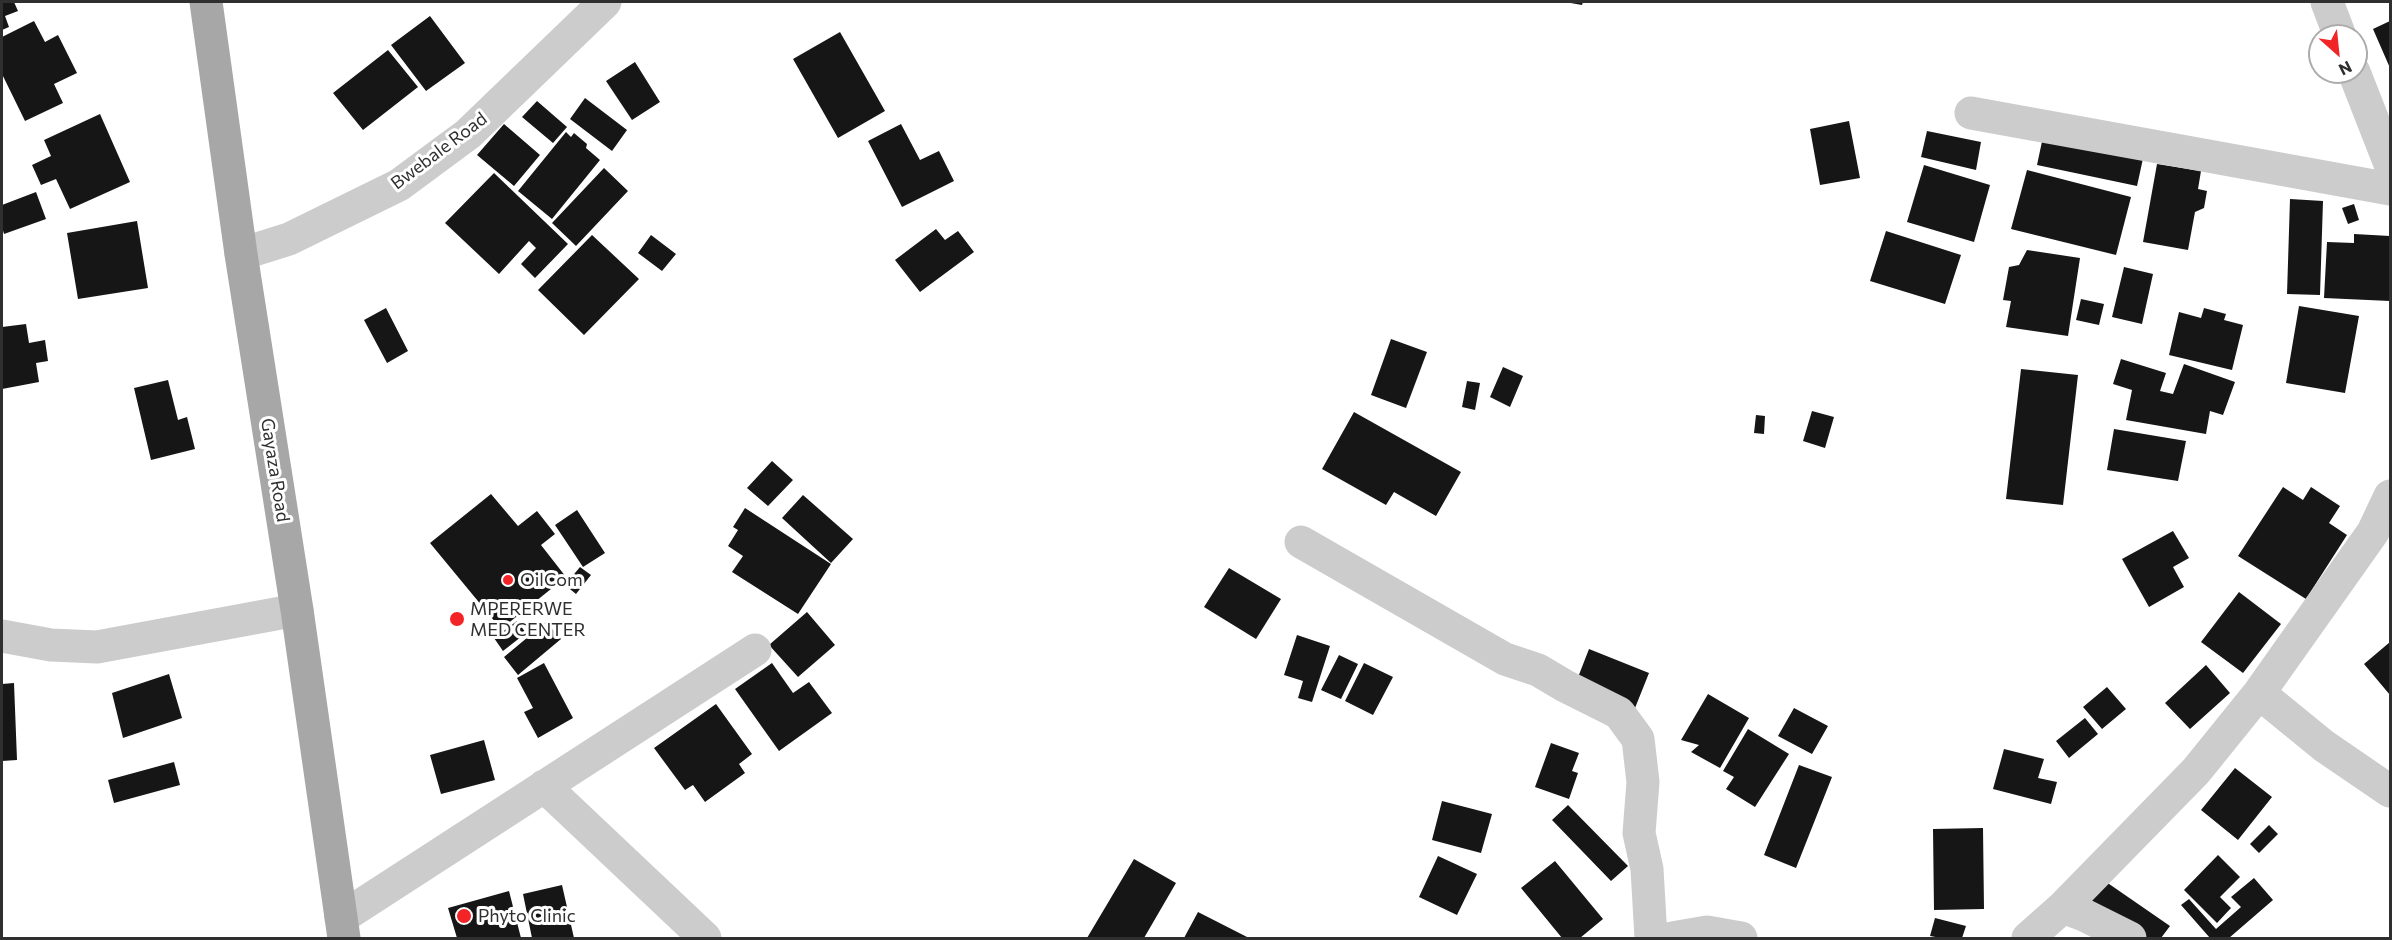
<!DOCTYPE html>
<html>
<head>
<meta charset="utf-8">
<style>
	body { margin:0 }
	#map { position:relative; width:2392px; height:940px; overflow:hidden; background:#fff; font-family:Commissioner,sans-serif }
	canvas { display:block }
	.frame { position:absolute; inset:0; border:3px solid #2f2f2f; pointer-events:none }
	.north { position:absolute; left:2308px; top:24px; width:60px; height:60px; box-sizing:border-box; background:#fff; border:2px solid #acacac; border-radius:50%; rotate:153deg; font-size:16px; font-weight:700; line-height:24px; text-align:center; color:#2f2f2f }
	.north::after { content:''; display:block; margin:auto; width:21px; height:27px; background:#f22426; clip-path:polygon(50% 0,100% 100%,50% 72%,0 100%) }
</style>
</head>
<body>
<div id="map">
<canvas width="2392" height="940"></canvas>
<div class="frame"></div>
<div class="north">N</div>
</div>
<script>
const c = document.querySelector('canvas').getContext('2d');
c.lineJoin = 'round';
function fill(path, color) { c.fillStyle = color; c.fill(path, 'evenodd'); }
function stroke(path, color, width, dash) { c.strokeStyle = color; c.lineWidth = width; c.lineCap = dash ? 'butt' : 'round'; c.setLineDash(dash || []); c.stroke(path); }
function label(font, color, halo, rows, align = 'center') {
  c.font = font + ' Commissioner,sans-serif'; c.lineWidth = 6; c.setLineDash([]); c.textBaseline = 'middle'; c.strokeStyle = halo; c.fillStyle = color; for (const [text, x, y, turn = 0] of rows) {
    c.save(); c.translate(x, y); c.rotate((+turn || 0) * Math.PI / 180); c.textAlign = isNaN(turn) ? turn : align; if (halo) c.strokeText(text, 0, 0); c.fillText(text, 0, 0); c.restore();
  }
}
const building = new Path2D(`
	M 2,2 L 14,2 L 18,11 L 5,16 L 9,27 L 2,30 Z
	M 1565,2 L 1583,2 L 1582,5 Z
	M 430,16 L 465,63 L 426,91 L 391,45 Z
	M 34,21 L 45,42 L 58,35 L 77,73 L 54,84 L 63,103 L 25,121 L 2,74 L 2,37 Z
	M 2390,21 L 2390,68 L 2373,29 Z
	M 840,32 L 885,111 L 838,138 L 793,59 Z
	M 388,50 L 418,87 L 363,130 L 333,93 Z
	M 635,62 L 660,102 L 632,120 L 606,81 Z
	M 585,98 L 627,130 L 612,151 L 570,119 Z
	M 537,101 L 567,127 L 553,143 L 522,117 Z
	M 100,114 L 130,182 L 70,209 L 56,179 L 41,185 L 32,165 L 51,156 L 44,140 Z
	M 1849,121 L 1860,178 L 1820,185 L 1810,129 Z
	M 504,124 L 540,155 L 514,186 L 477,155 Z
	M 901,124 L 920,160 L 939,151 L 954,181 L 902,207 L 868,141 Z
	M 1927,131 L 1981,142 L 1976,170 L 1921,157 Z
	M 566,132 L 571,137 L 574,133 L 587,144 L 586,148 L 600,160 L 552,219 L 518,191 Z
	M 2044,132 L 2144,154 L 2137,186 L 2037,165 Z
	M 2157,164 L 2201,171 L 2198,189 L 2207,191 L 2204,208 L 2195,212 L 2188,250 L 2143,242 Z
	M 1924,165 L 1990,185 L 1974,242 L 1907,222 Z
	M 604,168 L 628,191 L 576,246 L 552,223 Z
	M 2027,170 L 2131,197 L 2116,255 L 2011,229 Z
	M 494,173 L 568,244 L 535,278 L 521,264 L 536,248 L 529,241 L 499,274 L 445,223 Z
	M 36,192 L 46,219 L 4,234 L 2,227 L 2,205 Z
	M 2290,199 L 2323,201 L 2320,295 L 2287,294 Z
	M 2354,204 L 2359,220 L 2348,224 L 2342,208 Z
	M 137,221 L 148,288 L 78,299 L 67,233 Z
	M 936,229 L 945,240 L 958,231 L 974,252 L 920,292 L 895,260 Z
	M 1886,231 L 1961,255 L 1945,304 L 1870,281 Z
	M 2354,234 L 2390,236 L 2390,301 L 2324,298 L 2327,242 L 2354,243 Z
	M 592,235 L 639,279 L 584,335 L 538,290 Z
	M 651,235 L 676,254 L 662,271 L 638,253 Z
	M 2027,250 L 2080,258 L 2068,336 L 2006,327 L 2011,301 L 2003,300 L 2009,267 L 2019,265 Z
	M 2124,267 L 2153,274 L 2142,324 L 2112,317 Z
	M 2081,299 L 2104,304 L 2099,325 L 2076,320 Z
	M 2299,306 L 2359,316 L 2345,393 L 2286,383 Z
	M 386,308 L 408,351 L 387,363 L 364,320 Z
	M 2204,308 L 2226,314 L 2224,320 L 2243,325 L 2232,370 L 2169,355 L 2179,312 L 2201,318 Z
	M 26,324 L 29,343 L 45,340 L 48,361 L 36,363 L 39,382 L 2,389 L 2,327 Z
	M 1391,339 L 1427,352 L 1406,408 L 1371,395 Z
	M 2121,359 L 2166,373 L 2160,391 L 2173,394 L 2184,364 L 2235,382 L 2223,415 L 2210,411 L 2206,434 L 2126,420 L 2132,390 L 2113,384 Z
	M 1503,367 L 1523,376 L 1510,407 L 1490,397 Z
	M 2021,369 L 2078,375 L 2063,505 L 2006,499 Z
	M 168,380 L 178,420 L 187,417 L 195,449 L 151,460 L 134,388 Z
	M 1467,381 L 1480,383 L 1475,410 L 1462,407 Z
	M 1812,411 L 1834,417 L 1825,448 L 1803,441 Z
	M 1354,412 L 1461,472 L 1436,516 L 1394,492 L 1386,505 L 1322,469 Z
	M 1756,415 L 1765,416 L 1764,434 L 1754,433 Z
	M 2114,429 L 2186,441 L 2178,481 L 2107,470 Z
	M 772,461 L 793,480 L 768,506 L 747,488 Z
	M 2283,487 L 2303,500 L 2311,487 L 2340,506 L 2329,523 L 2347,535 L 2306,599 L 2238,556 Z
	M 491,494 L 518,526 L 537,511 L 555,534 L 541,545 L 566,577 L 501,629 L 430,543 Z
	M 803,495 L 853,539 L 831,563 L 782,518 Z
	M 745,508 L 831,564 L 798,614 L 732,572 L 743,556 L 728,546 L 738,530 L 733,527 Z
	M 577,510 L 605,553 L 583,567 L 555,525 Z
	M 2173,531 L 2189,558 L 2173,567 L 2184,587 L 2149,607 L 2122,559 Z
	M 580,567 L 591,575 L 576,594 L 565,585 Z
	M 1229,568 L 1281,599 L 1256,639 L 1204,607 Z
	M 2239,592 L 2281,624 L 2243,673 L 2201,642 Z
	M 807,612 L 835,645 L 798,677 L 769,645 Z
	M 517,621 L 526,633 L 503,651 L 494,638 Z
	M 546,622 L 561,639 L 518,675 L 504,657 Z
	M 1297,635 L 1330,646 L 1312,702 L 1298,698 L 1303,681 L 1284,675 Z
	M 2390,642 L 2390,695 L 2364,664 Z
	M 1589,649 L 1649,673 L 1635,708 L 1575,685 Z
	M 1339,655 L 1358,664 L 1341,699 L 1321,690 Z
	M 544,663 L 573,718 L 538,738 L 524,712 L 533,708 L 517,678 Z
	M 772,663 L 793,693 L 809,682 L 832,713 L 779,751 L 735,689 Z
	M 1364,663 L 1393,677 L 1373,715 L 1345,701 Z
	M 2206,665 L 2230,693 L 2190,729 L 2165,703 Z
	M 169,674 L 182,718 L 123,738 L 112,693 Z
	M 14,683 L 17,760 L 2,761 L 2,684 Z
	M 2107,687 L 2126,709 L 2102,729 L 2083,707 Z
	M 1708,694 L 1749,718 L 1720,768 L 1691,752 L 1699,745 L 1681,740 Z
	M 716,704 L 752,754 L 739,764 L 745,773 L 705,802 L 693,785 L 685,790 L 654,748 Z
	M 1794,708 L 1828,726 L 1812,754 L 1778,736 Z
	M 2085,718 L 2098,734 L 2069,758 L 2056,741 Z
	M 1748,729 L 1789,754 L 1755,807 L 1726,789 L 1734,777 L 1723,771 Z
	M 484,740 L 495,780 L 441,794 L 430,755 Z
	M 1551,743 L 1579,753 L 1572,771 L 1578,773 L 1569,799 L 1535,787 Z
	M 2004,749 L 2044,759 L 2038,778 L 2057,782 L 2051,804 L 1993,789 Z
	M 174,762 L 180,785 L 114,803 L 108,780 Z
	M 1799,765 L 1832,777 L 1796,868 L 1764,855 Z
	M 2235,768 L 2272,797 L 2238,840 L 2201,810 Z
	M 1442,801 L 1492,814 L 1481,853 L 1432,840 Z
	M 1568,805 L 1628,866 L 1611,881 L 1552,820 Z
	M 2269,825 L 2278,834 L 2259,853 L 2250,844 Z
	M 1983,828 L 1984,909 L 1934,910 L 1933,829 Z
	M 2218,855 L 2240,877 L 2220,897 L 2231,908 L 2217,923 L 2184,890 Z
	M 1438,856 L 1477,874 L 1457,915 L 1419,897 Z
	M 1134,859 L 1176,883 L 1144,938 L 1087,938 Z
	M 1555,861 L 1603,919 L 1580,938 L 1562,938 L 1521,888 Z
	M 2099,877 L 2170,926 L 2161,938 L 2139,938 L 2083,900 Z
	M 2254,878 L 2273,900 L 2229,938 L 2210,938 L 2181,905 L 2189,899 L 2216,929 L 2241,907 L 2231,897 Z
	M 562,885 L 574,938 L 532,938 L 523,894 Z
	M 509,891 L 521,938 L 457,938 L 448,908 Z
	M 1198,912 L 1249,938 L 1184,938 Z
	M 1935,918 L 1966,926 L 1962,938 L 1941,938 L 1930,936 Z`);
const street = new Path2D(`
	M 2327,2 L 2340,36
	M 2354,72 L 2390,164
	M 1971,113 L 2390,189
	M 241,254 L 289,239 L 399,185 L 468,134 L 605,2
	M 1301,542 L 1505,659 L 1538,670 L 1565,686 L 1619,713 L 1638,739 L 1643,782 L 1639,833 L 1647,869 L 1651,938
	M 2,636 L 51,645 L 97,647 L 297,610
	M 2259,693 L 2324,746 L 2390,791
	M 544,786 L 705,938
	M 2063,907 L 2084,915 L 2130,938
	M 341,918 L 755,650
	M 1672,938 L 1707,932 L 1741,938
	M 2028,938 L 2063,907 L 2196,771 L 2259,693 L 2373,532 L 2390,496`);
const primary = new Path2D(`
	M 206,2 L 241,254 L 297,610 L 344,938`);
const markers = [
	[508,580,6,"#f22426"],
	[457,619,8,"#f22426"],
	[464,916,8,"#f22426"]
];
const streetNames = [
	["Bwebale Road",439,151,-37],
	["Gayaza Road",275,470,81]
];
const poiNames = [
	["OilCom",520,580],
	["MPERERWE",470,609],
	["MED CENTER",470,630],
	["Phyto Clinic",478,916]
];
fill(building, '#161616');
stroke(street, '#ccc', 33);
stroke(primary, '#a7a7a7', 33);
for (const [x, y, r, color] of markers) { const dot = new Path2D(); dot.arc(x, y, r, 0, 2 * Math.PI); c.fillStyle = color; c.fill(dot); stroke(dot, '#fff', 2); }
label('18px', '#2f2f2f', '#fff', streetNames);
label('18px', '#2f2f2f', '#fff', poiNames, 'left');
</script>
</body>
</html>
